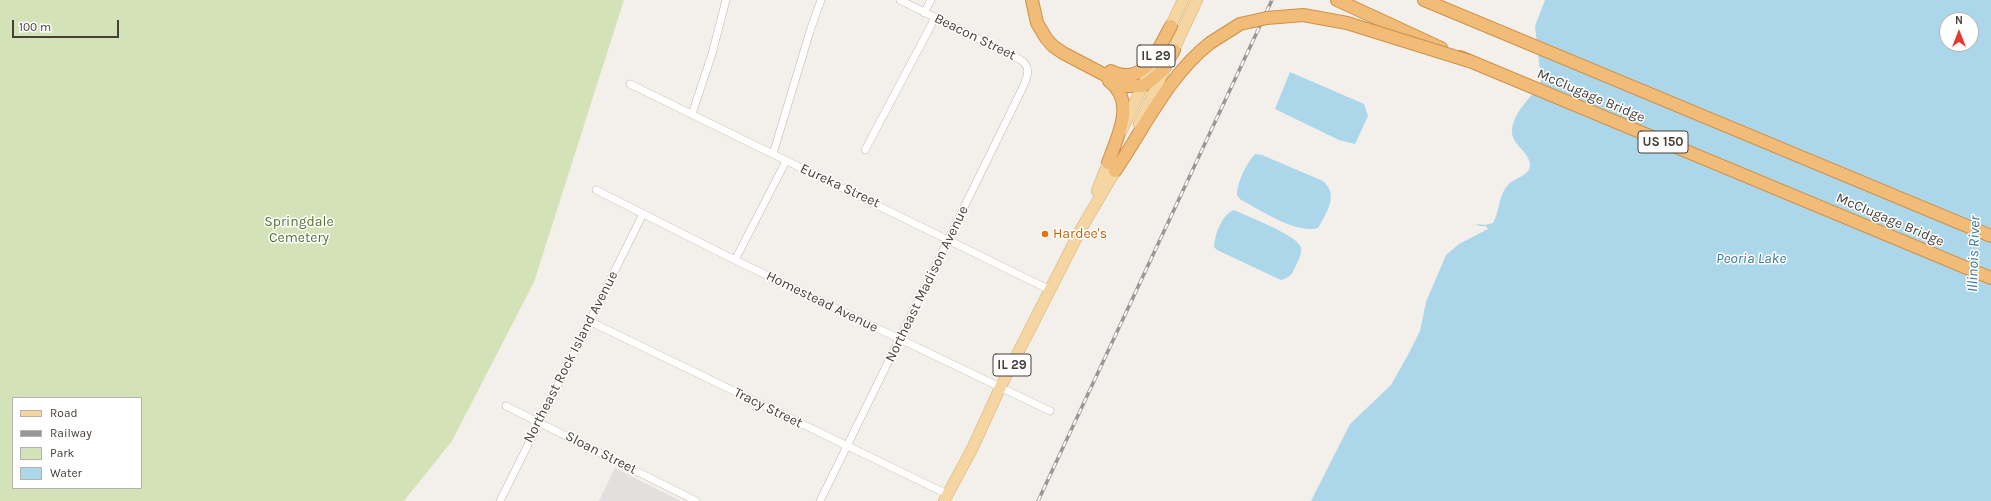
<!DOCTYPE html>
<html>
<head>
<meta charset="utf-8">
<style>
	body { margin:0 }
	#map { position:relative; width:1991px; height:501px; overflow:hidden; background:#f3efea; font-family:Karla,sans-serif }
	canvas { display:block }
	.legend { position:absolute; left:12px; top:397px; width:130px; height:92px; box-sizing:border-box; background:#fff; border:1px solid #b5b3af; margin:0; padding:5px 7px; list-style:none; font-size:12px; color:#464038 }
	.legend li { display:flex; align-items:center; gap:8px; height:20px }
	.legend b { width:20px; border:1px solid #b5b3af }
	.north { position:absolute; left:1939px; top:12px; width:40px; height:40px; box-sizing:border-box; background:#fff; border:1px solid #b5b3af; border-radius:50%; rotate:0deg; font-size:11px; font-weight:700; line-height:16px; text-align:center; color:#464038 }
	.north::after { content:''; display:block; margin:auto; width:14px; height:18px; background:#e6382e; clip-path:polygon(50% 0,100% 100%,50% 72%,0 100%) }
	.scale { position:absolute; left:12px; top:20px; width:107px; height:18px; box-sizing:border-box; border:2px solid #464038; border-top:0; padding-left:5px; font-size:12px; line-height:14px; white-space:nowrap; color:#464038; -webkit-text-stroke:3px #fff; paint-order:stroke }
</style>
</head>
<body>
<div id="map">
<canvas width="1991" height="501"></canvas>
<ul class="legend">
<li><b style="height:5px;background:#f5d5a1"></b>Road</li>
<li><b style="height:5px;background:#979797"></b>Railway</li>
<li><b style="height:11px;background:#d4e3b7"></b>Park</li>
<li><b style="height:11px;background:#acd7ea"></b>Water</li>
</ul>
<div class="north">N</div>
<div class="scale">100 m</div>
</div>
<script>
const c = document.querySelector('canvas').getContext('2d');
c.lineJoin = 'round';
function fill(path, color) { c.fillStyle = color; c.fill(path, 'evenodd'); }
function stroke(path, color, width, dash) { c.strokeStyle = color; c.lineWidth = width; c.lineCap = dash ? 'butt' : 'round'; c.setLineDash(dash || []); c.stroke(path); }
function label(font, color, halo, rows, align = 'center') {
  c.font = font + ' Karla,sans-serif'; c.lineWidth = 3; c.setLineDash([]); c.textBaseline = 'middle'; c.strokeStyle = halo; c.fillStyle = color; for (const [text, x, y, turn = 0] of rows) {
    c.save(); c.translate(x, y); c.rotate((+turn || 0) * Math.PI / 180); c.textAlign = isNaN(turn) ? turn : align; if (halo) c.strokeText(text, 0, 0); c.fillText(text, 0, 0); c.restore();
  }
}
const green = new Path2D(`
	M 0,0 L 624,0 L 534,282 L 452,441 L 404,501 L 0,501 ZM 13,398 L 141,398 L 141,488 L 13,488 Z`);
const parking = new Path2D(`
	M 615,468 L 681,501 L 599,501 Z`);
const water = new Path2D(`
	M 1545,0 L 1991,0 L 1991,501 L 1311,501 L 1350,424 L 1391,385 L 1409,353 L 1420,331 L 1426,302 L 1446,255 L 1459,244 L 1488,229 L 1486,226 L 1480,226 L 1475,224 L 1485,225 L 1493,223 C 1500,211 1498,197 1507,186 C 1513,178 1531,176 1530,164 C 1528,150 1510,144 1512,129 C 1516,106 1534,98 1541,80 L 1535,26 ZM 1947,20 L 1971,20 L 1971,44 L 1947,44 Z
	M 1290,72 L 1364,104 L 1368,116 L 1355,144 L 1339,140 L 1275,109 Z
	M 1255,154 L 1262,155 L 1323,181 C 1339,195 1327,212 1318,228 C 1295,234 1261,210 1241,200 L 1237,195 C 1237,182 1246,164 1255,154 Z
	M 1234,210 C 1246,216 1300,236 1301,248 C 1302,253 1299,259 1297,263 C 1293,272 1291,278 1281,280 L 1217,250 L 1214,247 C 1215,235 1221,215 1234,210 Z`);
const street = new Path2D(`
	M 924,13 L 931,0
	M 630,84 L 1050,290
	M 692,114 L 712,54 L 726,0
	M 865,150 L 935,18
	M 773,154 L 810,31 L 821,0
	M 596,190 L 735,260 L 1050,411
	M 735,260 L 786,161
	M 589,321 L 947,494
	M 506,406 L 696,501
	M 500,501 L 643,214
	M 820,501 L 1023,87 C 1027,77 1032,68 1021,60 L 900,0`);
const primary = new Path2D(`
	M 1167,34 L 1183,0
	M 1139,124 L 1197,0
	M 1122,130 L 1155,59
	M 1097,191 L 1111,155
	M 944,501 L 972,449 L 1000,388 L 1081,229 L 1120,163`);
const highway = new Path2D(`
	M 1032,0 L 1037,23 L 1046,38 L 1053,46 L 1063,53 L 1126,86 L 1142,86 L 1149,82 L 1162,71 L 1174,50
	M 1337,0 L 1441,48
	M 1424,0 L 1991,236
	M 1460,57 L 1991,278
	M 1111,71 C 1145,88 1157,50 1171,26
	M 1108,163 C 1117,137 1137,102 1109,81
	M 1115,171 C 1145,127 1168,76 1210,43`);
const rail = new Path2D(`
	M 1038,501 L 1272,0`);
const highwayBridge = new Path2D(`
	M 1210,43 L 1240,24 L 1267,18 L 1303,15 L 1347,23 L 1469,61`);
const markers = [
	[1045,234,4,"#e8710a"]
];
const shields = [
	[1156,56,38],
	[1663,142,50],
	[1012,365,38]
];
const shieldNames = [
	["IL 29",1156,56],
	["US 150",1663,142],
	["IL 29",1012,365]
];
const streetNames = [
	["Beacon Street",975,37,26],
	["McClugage Bridge",1591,96,23],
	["Eureka Street",840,186,25],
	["McClugage Bridge",1890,220,23],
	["Northeast Madison Avenue",927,284,-64],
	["Homestead Avenue",822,302,26],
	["Northeast Rock Island Avenue",571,357,-63],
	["Tracy Street",768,408,26],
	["Sloan Street",601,453,27]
];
const parkNames = [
	["Springdale",299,222],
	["Cemetery",299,238]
];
const foodNames = [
	["Hardee's",1053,234]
];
const waterNames = [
	["Illinois River",1974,254,-88],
	["Peoria Lake",1751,259]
];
fill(green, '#d4e3b7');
fill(parking, '#e2e0de');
fill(water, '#acd7ea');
stroke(street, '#beb6ad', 8);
stroke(primary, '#d9b072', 12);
stroke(highway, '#cf9048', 14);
stroke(street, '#fff', 7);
stroke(primary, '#f5d5a1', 11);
stroke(highway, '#f0bc78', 12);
stroke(rail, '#979797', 3.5);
stroke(rail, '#fff', 2, [6]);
stroke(highwayBridge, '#cf9048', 14, []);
stroke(highwayBridge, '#f0bc78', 12);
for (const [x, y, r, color] of markers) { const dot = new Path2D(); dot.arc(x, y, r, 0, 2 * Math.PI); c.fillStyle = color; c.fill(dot); stroke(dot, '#fff', 1.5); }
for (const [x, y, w] of shields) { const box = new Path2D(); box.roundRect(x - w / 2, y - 11, w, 22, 3); c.fillStyle = '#fff'; c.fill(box); stroke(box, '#464038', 1); }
label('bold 13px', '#464038', null, shieldNames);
label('14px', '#464038', '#fff', streetNames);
label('14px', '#507331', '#fff', parkNames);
label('14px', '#c56008', '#fff', foodNames, 'left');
label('italic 15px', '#37799a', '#fff', waterNames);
</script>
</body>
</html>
